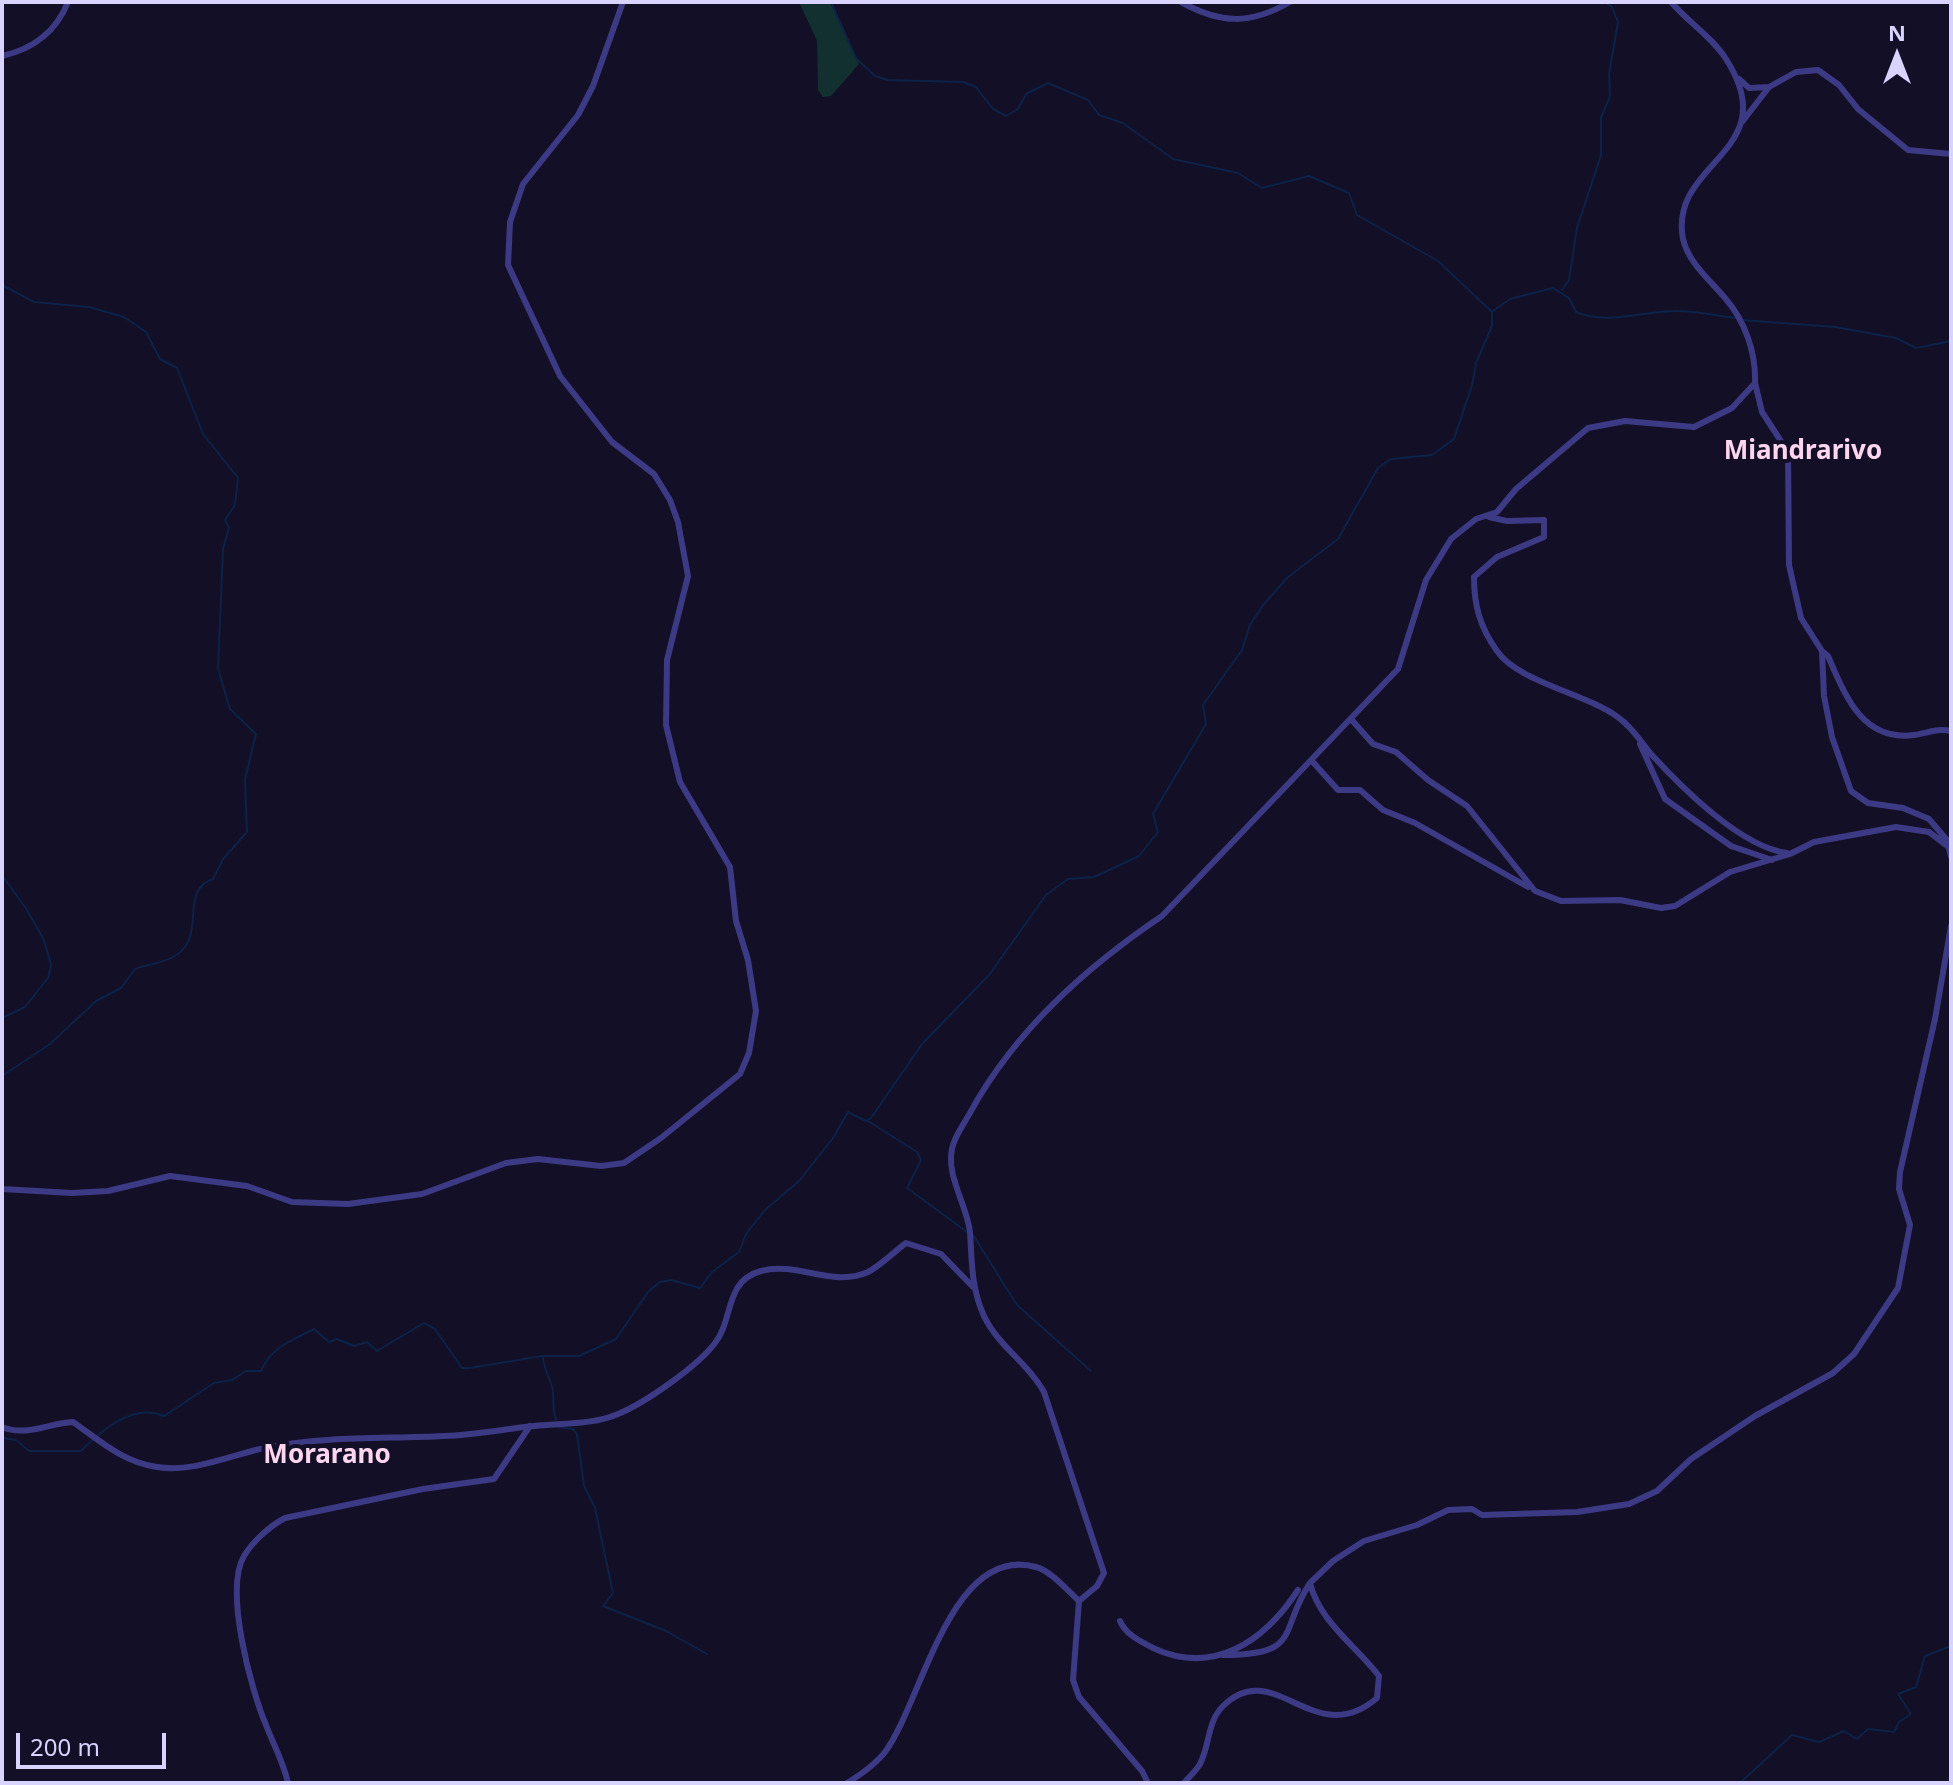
<!DOCTYPE html>
<html>
<head>
<meta charset="utf-8">
<style>
	body { margin:0 }
	#map { position:relative; width:1953px; height:1785px; overflow:hidden; background:#130f26; font-family:"Noto Sans",sans-serif }
	canvas { display:block }
	.frame { position:absolute; inset:0; border:4px solid #d9d4ff; pointer-events:none }
	.north { position:absolute; left:1857px; top:16px; width:80px; height:80px; -webkit-text-stroke:6px #130f26; paint-order:stroke; rotate:0deg; font-size:22px; font-weight:700; line-height:32px; text-align:center; color:#d9d4ff }
	.north::after { content:''; display:block; margin:auto; width:28px; height:36px; background:#d9d4ff; clip-path:polygon(50% 0,100% 100%,50% 72%,0 100%) }
	.scale { position:absolute; left:16px; top:1733px; width:150px; height:36px; box-sizing:border-box; border:4px solid #d9d4ff; border-top:0; padding-left:10px; font-size:24px; line-height:28px; white-space:nowrap; color:#d9d4ff; -webkit-text-stroke:6px #130f26; paint-order:stroke }
</style>
</head>
<body>
<div id="map">
<canvas width="1953" height="1785"></canvas>
<div class="frame"></div>
<div class="north">N</div>
<div class="scale">200 m</div>
</div>
<script>
const c = document.querySelector('canvas').getContext('2d');
c.lineJoin = 'round';
function fill(path, color) { c.fillStyle = color; c.fill(path, 'evenodd'); }
function stroke(path, color, width, dash) { c.strokeStyle = color; c.lineWidth = width; c.lineCap = dash ? 'butt' : 'round'; c.setLineDash(dash || []); c.stroke(path); }
function label(font, color, halo, rows, align = 'center') {
  c.font = font + ' "Noto Sans",sans-serif'; c.lineWidth = 8; c.setLineDash([]); c.textBaseline = 'middle'; c.strokeStyle = halo; c.fillStyle = color; for (const [text, x, y, turn = 0] of rows) {
    c.save(); c.translate(x, y); c.rotate((+turn || 0) * Math.PI / 180); c.textAlign = isNaN(turn) ? turn : align; if (halo) c.strokeText(text, 0, 0); c.fillText(text, 0, 0); c.restore();
  }
}
const green = new Path2D(`
	M 799,2 L 830,2 L 859,64 L 831,96 L 823,97 L 818,90 L 817,41 Z`);
const stream = new Path2D(`
	M 2,285 L 34,302 L 89,307 L 124,317 L 146,332 L 160,359 L 177,368 L 203,434 L 238,478 L 235,505 L 225,520 L 229,528 L 223,549 L 218,669 L 230,709 L 256,734 L 245,779 L 247,832 L 223,859 L 213,879 C 179,890 206,933 178,954 C 164,964 150,963 135,969 L 121,988 L 96,1001 L 50,1044 L 2,1076
	M 1562,290 L 1569,280 L 1577,228 L 1601,155 L 1601,118 L 1610,96 L 1609,74 L 1618,22 L 1612,7 L 1605,2
	M 1493,311 L 1510,299 L 1553,288 L 1569,298 L 1576,312 C 1609,326 1645,310 1678,311 C 1697,311 1717,316 1735,318
	M 1742,320 L 1835,327 L 1896,338 L 1916,348 L 1951,341
	M 2,875 L 27,910 L 44,940 L 51,965 L 48,978 L 25,1007 L 2,1018
	M 868,1121 L 917,1152 L 921,1160 L 907,1188 L 967,1232
	M 973,1235 L 1017,1305 L 1091,1371
	M 543,1358 C 544,1371 552,1381 553,1392 C 554,1403 552,1409 556,1420
	M 557,1427 L 573,1429 L 577,1434 L 584,1486 L 595,1508 L 613,1593 L 603,1606 L 666,1631 L 707,1654
	M 2,1438 L 16,1440 L 29,1451 L 81,1451 C 103,1429 133,1403 164,1416 L 214,1383 L 232,1380 L 246,1371 L 261,1371 C 271,1347 293,1340 314,1329 L 329,1342 L 337,1339 L 354,1346 L 367,1342 L 377,1351 L 424,1323 L 435,1329 L 462,1368 L 470,1368 L 542,1356 L 579,1356 L 616,1339 L 648,1292 L 660,1282 L 671,1280 L 700,1288 L 712,1272 L 739,1252 L 746,1234 L 765,1210 L 799,1181 L 833,1138 L 848,1112 L 866,1121 L 871,1118 L 922,1044 L 989,975 L 1046,895 L 1068,879 L 1094,877 L 1139,856 L 1158,832 L 1153,814 L 1206,724 L 1203,705 L 1242,650 L 1250,625 L 1264,604 L 1288,577 L 1338,539 L 1378,468 L 1391,459 L 1432,455 L 1454,439 L 1472,385 L 1476,363 L 1492,326 L 1492,312 L 1438,261 L 1357,215 L 1349,193 L 1309,176 L 1262,188 L 1238,173 L 1173,159 L 1123,123 L 1099,115 L 1088,100 L 1048,83 L 1026,94 L 1018,109 L 1006,116 L 993,109 L 976,87 L 963,82 L 888,80 L 875,76 L 856,58 L 831,2
	M 1740,1783 L 1792,1735 L 1819,1742 L 1844,1731 L 1857,1739 L 1868,1729 L 1894,1732 L 1899,1722 L 1911,1714 L 1898,1694 L 1916,1687 L 1925,1656 L 1951,1646`);
const minor = new Path2D(`
	M 1181,2 C 1221,24 1250,25 1290,2
	M 2,56 C 33,49 56,32 68,2
	M 1739,79 L 1749,88 L 1769,87
	M 1742,122 L 1769,87 L 1796,72 L 1818,70 L 1839,85 L 1858,109 L 1908,150 L 1951,154
	M 1755,383 L 1762,412 L 1788,452 L 1789,565 L 1801,618 L 1822,651 L 1824,696 L 1832,737 L 1851,791 L 1868,803 L 1903,808 L 1929,819 L 1947,840 L 1951,857
	M 1489,517 L 1507,521 L 1544,520 L 1544,537 L 1497,557 L 1474,577 C 1474,606 1480,627 1497,651 C 1518,682 1588,694 1619,718 C 1632,727 1641,742 1651,754 C 1682,788 1741,847 1787,853
	M 1822,651 L 1828,656 C 1845,695 1862,742 1914,735 C 1928,733 1937,728 1951,731
	M 1351,719 L 1373,744 L 1396,752 L 1428,780 L 1467,806 L 1535,891 L 1561,901 L 1620,900 L 1661,908 L 1675,906 L 1730,872 L 1790,854 L 1814,842 L 1896,827 L 1929,832 L 1950,848
	M 1640,744 L 1665,799 L 1731,846 L 1772,860
	M 1312,761 L 1338,790 L 1360,790 L 1383,810 L 1415,823 L 1528,887
	M 2,1189 L 72,1193 L 108,1191 L 170,1176 L 247,1186 L 292,1202 L 348,1204 L 422,1194 L 506,1163 L 538,1159 L 601,1166 L 624,1163 L 661,1138 L 740,1074 L 749,1053 L 756,1011 L 748,960 L 736,921 L 730,867 L 680,782 L 666,725 L 667,660 L 688,576 L 678,522 L 670,500 L 654,474 L 612,442 L 560,376 L 508,265 L 510,222 L 523,184 L 578,115 L 593,86 L 623,2
	M 2,1427 C 26,1437 49,1423 73,1422 C 100,1441 123,1462 157,1467 C 195,1473 233,1454 269,1447 C 328,1436 385,1439 444,1436 C 475,1435 504,1429 534,1426 C 561,1423 593,1425 618,1414 C 645,1403 698,1366 715,1343 C 734,1319 724,1281 761,1271 C 797,1261 833,1288 868,1272 C 881,1265 894,1252 906,1243 L 941,1254 L 973,1287
	M 1120,1621 C 1126,1635 1140,1641 1153,1648 C 1213,1676 1264,1642 1298,1590
	M 1223,1655 C 1303,1655 1278,1631 1310,1583
	M 288,1783 C 283,1761 274,1746 266,1725 C 251,1690 224,1590 244,1556 C 253,1541 270,1526 285,1518 L 423,1489 L 494,1479 L 530,1426
	M 847,1783 C 860,1775 875,1765 885,1752 C 922,1703 950,1543 1036,1567 C 1051,1571 1067,1590 1079,1601
	M 1148,1783 L 1142,1771 L 1079,1697 L 1073,1680 L 1079,1601 L 1097,1586 L 1104,1573 L 1044,1392 C 1028,1363 998,1346 984,1316 C 971,1288 972,1261 970,1232 C 967,1205 946,1176 952,1149 C 954,1136 965,1123 971,1111 C 1016,1030 1085,968 1162,916 L 1398,669 L 1426,580 L 1451,539 L 1476,519 L 1497,512 L 1516,489 L 1588,428 L 1625,421 L 1694,427 L 1732,408 L 1755,383 C 1756,352 1745,321 1725,298 C 1710,280 1689,264 1683,239 C 1668,161 1786,153 1726,59 C 1712,37 1688,22 1671,2
	M 1184,1783 C 1189,1777 1196,1771 1200,1764 C 1210,1745 1207,1722 1223,1706 C 1274,1655 1314,1752 1377,1698 L 1379,1676 C 1356,1646 1319,1621 1310,1583 L 1333,1561 L 1364,1541 L 1417,1525 L 1448,1510 L 1472,1509 L 1482,1515 L 1577,1512 L 1629,1504 L 1657,1491 L 1691,1459 L 1755,1416 L 1833,1373 L 1854,1354 L 1898,1288 L 1910,1225 L 1899,1189 L 1900,1172 L 1935,1019 L 1951,926`);
const quarterNames = [
	["Miandrarivo",1803,452],
	["Morarano",327,1456]
];
fill(green, '#12302f');
stroke(stream, '#0c2248', 2);
stroke(minor, '#3d3a85', 6);
label('bold 26px', '#ffd6f0', '#130f26', quarterNames);
</script>
</body>
</html>
